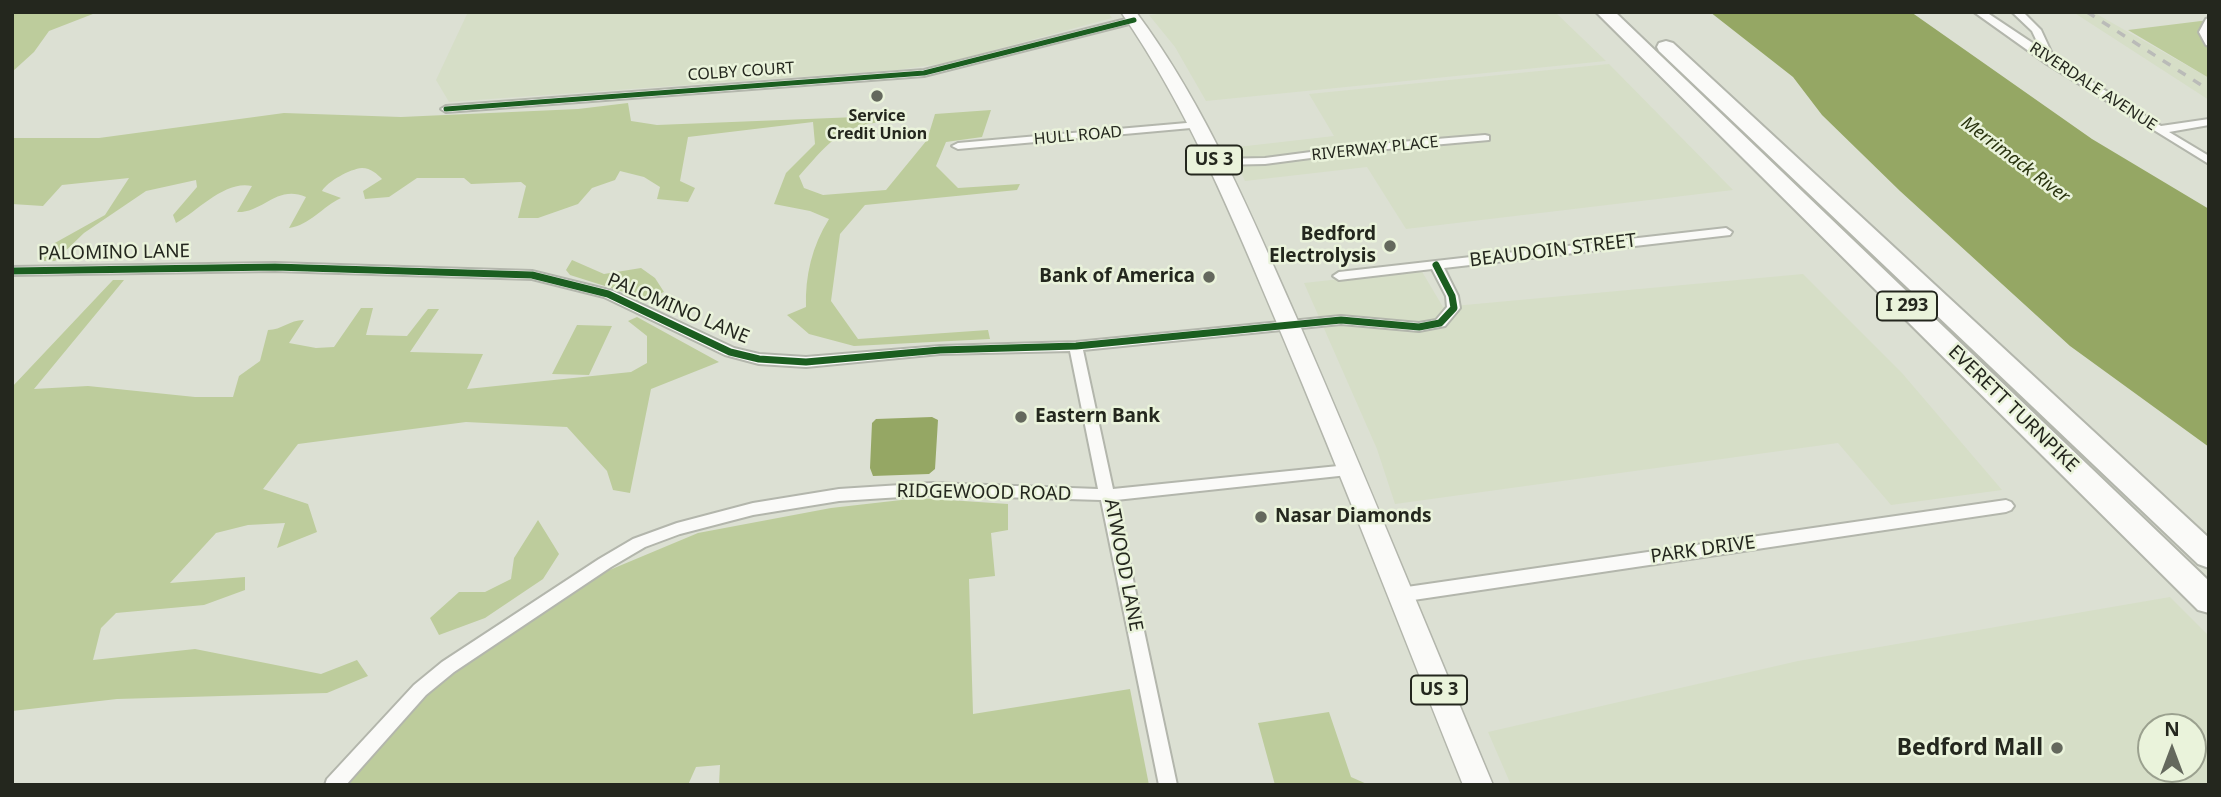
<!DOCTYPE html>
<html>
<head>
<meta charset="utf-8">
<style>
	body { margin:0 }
	#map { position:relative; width:2221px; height:797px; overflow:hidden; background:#dce0d3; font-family:"Noto Sans",sans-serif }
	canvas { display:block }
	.frame { position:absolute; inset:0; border:14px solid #24271e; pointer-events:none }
	.north { position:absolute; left:2137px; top:713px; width:70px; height:70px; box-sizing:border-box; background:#eaf3db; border:2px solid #9ba18f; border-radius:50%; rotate:0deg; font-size:19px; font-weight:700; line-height:28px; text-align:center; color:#24271e }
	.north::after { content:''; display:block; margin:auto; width:24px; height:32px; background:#64685d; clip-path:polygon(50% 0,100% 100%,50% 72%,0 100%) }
</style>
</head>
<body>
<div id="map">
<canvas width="2221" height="797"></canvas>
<div class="frame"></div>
<div class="north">N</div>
</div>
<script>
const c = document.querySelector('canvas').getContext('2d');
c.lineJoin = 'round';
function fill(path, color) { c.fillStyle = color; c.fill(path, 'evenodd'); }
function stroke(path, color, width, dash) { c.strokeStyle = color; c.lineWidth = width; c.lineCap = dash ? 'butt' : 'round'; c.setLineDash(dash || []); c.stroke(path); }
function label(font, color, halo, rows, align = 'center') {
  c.font = font + ' "Noto Sans",sans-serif'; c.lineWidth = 5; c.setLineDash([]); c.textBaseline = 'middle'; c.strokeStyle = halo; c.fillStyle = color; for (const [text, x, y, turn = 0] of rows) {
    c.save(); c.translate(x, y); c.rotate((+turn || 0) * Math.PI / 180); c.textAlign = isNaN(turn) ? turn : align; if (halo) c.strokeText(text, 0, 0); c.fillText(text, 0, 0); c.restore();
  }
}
const built = new Path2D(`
	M 468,12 L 1108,12 L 1112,18 L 946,63 L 897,70 L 449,102 L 436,80 Z
	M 1178,12 L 1555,12 L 1606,61 L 1206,101 L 1175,47 L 1149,15 Z
	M 2073,12 L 2093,12 L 2209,78 L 2209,100 Z
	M 1609,64 L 1733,190 L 1406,229 L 1367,167 L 1245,181 L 1229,148 L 1334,136 L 1309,94 Z
	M 1421,270 L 1443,307 L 1803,274 L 1902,373 L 2002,490 L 1891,505 L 1838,443 L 1395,504 L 1377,449 L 1304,283 Z
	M 2170,597 L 2209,636 L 2209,785 L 1511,785 L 1488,732 L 1798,661 ZM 2193,727 L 2193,769 L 2151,769 L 2151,727 Z`);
const green = new Path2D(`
	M 12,12 L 98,12 L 49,31 L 34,52 L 12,72 Z
	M 2209,20 L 2209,78 L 2128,30 Z
	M 628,103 L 631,121 L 657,125 L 882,116 L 883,122 C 840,125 826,146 799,176 L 804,188 L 823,195 L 886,190 L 927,140 L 935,114 L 991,110 L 982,137 L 946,142 L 936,166 L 958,188 L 1020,184 L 1017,190 L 865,205 L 840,234 L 831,301 L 858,339 L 988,330 L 990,339 L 854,346 L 809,334 L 787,315 L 806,307 C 805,276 812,246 829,219 L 810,211 L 774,204 L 786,173 L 815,144 L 813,122 L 688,137 L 680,181 L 695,188 L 688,202 L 657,199 L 660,187 L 644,177 L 620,171 L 615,180 L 592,188 L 578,204 L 538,218 L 518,218 L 526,186 L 521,182 L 471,184 L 464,178 L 417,178 L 389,197 L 365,199 L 363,191 L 382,179 C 377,174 371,168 362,168 C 350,169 328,181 322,191 L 341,198 C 322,207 310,225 289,228 L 306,197 C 277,184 263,213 237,212 L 252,186 C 225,180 199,210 176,223 L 173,215 L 197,187 L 196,180 L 146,191 L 84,233 L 55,261 L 41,261 L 53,244 L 105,215 L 129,178 L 62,185 L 43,206 L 12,204 L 12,138 L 99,138 L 284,113 L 401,117 L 578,109 Z
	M 572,260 L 604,274 L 641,268 L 655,278 L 664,292 L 646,299 L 570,275 L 566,270 Z
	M 113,280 L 124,280 L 34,389 L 88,386 L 195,397 L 233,397 L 239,376 L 260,361 L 268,330 C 282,330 289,320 304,320 L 289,343 L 316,348 L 334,347 L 361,308 L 373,308 L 366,335 L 407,336 L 428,309 L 439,309 L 410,352 L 483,354 L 467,389 L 631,372 L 647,363 L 647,336 L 628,321 L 637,317 L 719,362 L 651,389 L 630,493 L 613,490 L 607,471 L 567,427 L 466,422 L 298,444 L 263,489 L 308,504 L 317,532 L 277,548 L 285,523 L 248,525 L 216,533 L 170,583 L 245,577 L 245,590 L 204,605 L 116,613 L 101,628 L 93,660 L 195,649 L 321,674 L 357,660 L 368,676 L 327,693 L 117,699 L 12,711 L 12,387 Z
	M 577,325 L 612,326 L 589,375 L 552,374 Z
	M 919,498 L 1008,504 L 1008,530 L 991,533 L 995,576 L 969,579 L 973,714 L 1130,689 L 1149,785 L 719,785 L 720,765 L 696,767 L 688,785 L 348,785 L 420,699 L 496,643 L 600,574 L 698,533 L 831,508 Z
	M 538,520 L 559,554 L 543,579 L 485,618 L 439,635 L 430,618 L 459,592 L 485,592 L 511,579 L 514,558 Z
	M 1329,712 L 1351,777 L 1369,785 L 1275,785 L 1258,723 Z`);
const water = new Path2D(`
	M 1710,12 L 1911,12 L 2092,139 L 2209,209 L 2209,447 L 2070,346 L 1900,191 L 1822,115 L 1793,77 Z
	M 932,417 L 938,420 L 935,469 L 929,474 L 873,476 L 870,468 L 872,423 L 876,419 Z`);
const street = new Path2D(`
	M 1974,12 L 1986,12 L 2040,48 L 2032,31 L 2012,12 L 2023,12 L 2041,30 L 2054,58 L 2161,126 L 2209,119 L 2209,125 L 2169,132 L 2209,156 L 2209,164 L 2047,64 Z
	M 1134,17 L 1139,20 L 1137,22 L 924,76 L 446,112 L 441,109 L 446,106 L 924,70 Z
	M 2209,18 L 2209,46 L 2206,45 L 2199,32 L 2206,19 Z
	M 1198,122 L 1203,125 L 1202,127 L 958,149 L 952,146 L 958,143 Z
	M 1485,135 L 1489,136 L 1489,140 L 1364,151 L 1265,164 L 1216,165 L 1210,162 L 1216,159 L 1265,158 L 1364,145 Z
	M 1726,228 L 1732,232 L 1730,235 L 1444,268 L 1458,296 L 1460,308 L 1445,326 L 1419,331 L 1341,324 L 1083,350 L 1113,489 L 1348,465 L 1353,466 L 1355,470 L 1353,474 L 1348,475 L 1116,500 L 1177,785 L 1159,785 L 1101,500 L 932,495 L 839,501 L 753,515 L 680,534 L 645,547 L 611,567 L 454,672 L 426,695 L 346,785 L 325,785 L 327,779 L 414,685 L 442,662 L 599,559 L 633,539 L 677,523 L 753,503 L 839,489 L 932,483 L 1098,489 L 1070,351 L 940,354 L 806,367 L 759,364 L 725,355 L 604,297 L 532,279 L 275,271 L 12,275 L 12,267 L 275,263 L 532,271 L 613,291 L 734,348 L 759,354 L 806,357 L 940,346 L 1076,342 L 1341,316 L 1419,323 L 1436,320 L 1447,307 L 1446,296 L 1432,269 L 1339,280 L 1333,276 L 1339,272 Z
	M 2006,500 L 2011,502 L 2014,506 L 2011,510 L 2006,512 L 1400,602 L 1394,600 L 1392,595 L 1394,590 L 1400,588 Z`);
const primary = new Path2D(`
	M 1121,12 L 1136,12 C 1206,106 1251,215 1298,321 C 1365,475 1428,630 1493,785 L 1463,785 C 1402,633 1343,479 1279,328 C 1233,219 1189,110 1121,12 Z`);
const highway = new Path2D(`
	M 1596,12 L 1615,12 L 2209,581 L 2209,613 L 2198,610 Z
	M 1666,41 L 1673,43 L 2209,538 L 2209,568 L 2198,564 L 1659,51 L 1657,47 L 1659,43 Z`);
const rail = new Path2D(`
	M 2087,12 L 2209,90`);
const cyclewayFar1 = new Path2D(`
	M 446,109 L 924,73 L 1134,20`);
const cycleway = new Path2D(`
	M 12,271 L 275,267 L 532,275 L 608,294 L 730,352 L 759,359 L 806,362 L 940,350 L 1076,346 L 1341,320 L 1419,327 L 1440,323 L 1454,308 L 1452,296 L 1436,265`);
const markers = [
	[877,96,7,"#64685d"],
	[1390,246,7,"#64685d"],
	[1209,277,7,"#64685d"],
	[1021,417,7,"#64685d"],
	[1261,517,7,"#64685d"],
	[2057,748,7,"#64685d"]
];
const farStreetnames = [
	["COLBY COURT",741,72,-4],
	["RIVERDALE AVENUE",2093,87,33],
	["HULL ROAD",1078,136,-5],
	["RIVERWAY PLACE",1375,149,-6]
];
const farPoinames = [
	["Service",877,116],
	["Credit Union",877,134]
];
const shields = [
	[1214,160,56],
	[1907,306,60],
	[1439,690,56]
];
const shieldNames = [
	["US 3",1214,160],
	["I 293",1907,306],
	["US 3",1439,690]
];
const farWaternames = [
	["Merrimack River",2015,160,37]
];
const poiNames = [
	["Bedford",1376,235],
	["Electrolysis",1376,257],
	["Bank of America",1195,277],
	["Eastern Bank",1035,417,"left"],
	["Nasar Diamonds",1275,517,"left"]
];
const streetNames = [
	["BEAUDOIN STREET",1553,251,-7],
	["PALOMINO LANE",114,253,-1],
	["PALOMINO LANE",678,309,23],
	["EVERETT TURNPIKE",2013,409,44],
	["RIDGEWOOD ROAD",984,493,1],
	["PARK DRIVE",1703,550,-8],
	["ATWOOD LANE",1123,565,79]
];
const nearPoinames = [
	["Bedford Mall",2043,748]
];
fill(built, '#d6dec7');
fill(green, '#bdcc9c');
fill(water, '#95a764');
stroke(street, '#b3b6ac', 4);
stroke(primary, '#b3b6ac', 3);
stroke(highway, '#b3b6ac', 4);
fill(street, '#fafaf8');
fill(primary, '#fafaf8');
fill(highway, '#fafaf8');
stroke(rail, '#babbb8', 3.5, [9, 9]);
stroke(cyclewayFar1, '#1b5e20', 5);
stroke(cycleway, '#1b5e20', 7);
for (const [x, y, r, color] of markers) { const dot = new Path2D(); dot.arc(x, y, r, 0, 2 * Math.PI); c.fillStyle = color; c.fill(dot); stroke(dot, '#eaf3db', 2.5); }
label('16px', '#24271e', '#eaf3db', farStreetnames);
label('bold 16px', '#24271e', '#eaf3db', farPoinames);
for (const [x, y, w] of shields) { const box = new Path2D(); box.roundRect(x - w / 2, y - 14.5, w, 29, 5); c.fillStyle = '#eaf3db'; c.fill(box); stroke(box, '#24271e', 2); }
label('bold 18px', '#24271e', null, shieldNames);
label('italic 18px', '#29330e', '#eaf3db', farWaternames);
label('bold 19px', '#24271e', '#eaf3db', poiNames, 'right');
label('19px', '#24271e', '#eaf3db', streetNames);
label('bold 23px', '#24271e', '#eaf3db', nearPoinames, 'right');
</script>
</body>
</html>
